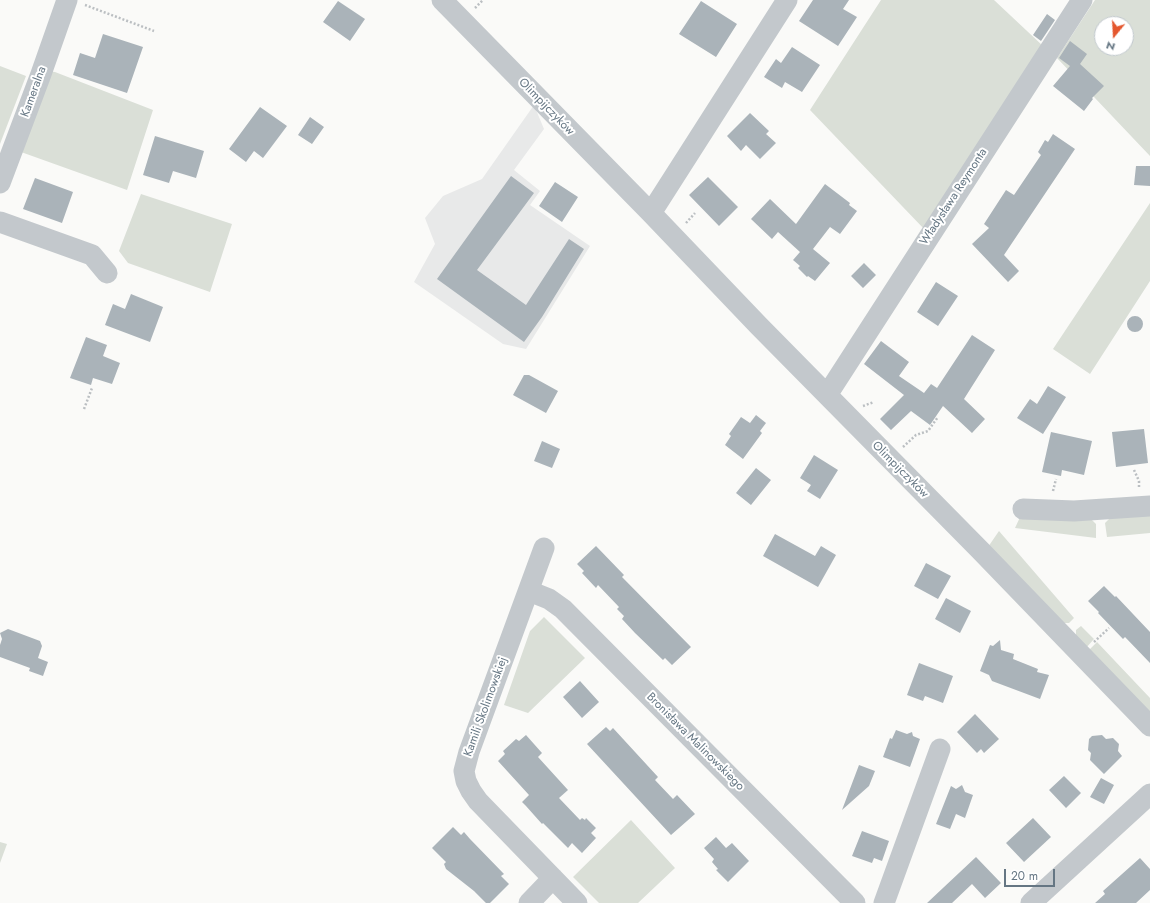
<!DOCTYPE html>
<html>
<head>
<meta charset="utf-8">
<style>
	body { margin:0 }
	#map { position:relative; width:1150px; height:903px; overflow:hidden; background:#fafaf8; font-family:Jost,sans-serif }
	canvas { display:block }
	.north { position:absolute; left:1094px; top:16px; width:40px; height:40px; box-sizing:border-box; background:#fff; border:1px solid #c1c8cd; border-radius:50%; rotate:198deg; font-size:11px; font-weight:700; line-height:16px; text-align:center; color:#657683 }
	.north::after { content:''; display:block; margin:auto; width:14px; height:18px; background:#e4572e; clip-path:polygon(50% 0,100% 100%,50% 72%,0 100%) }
	.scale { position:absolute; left:1004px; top:869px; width:51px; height:18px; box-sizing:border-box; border:2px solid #657683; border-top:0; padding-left:5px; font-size:12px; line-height:14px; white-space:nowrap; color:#657683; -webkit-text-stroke:3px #fff; paint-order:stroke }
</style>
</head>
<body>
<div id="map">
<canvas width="1150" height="903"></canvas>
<div class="north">N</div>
<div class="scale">20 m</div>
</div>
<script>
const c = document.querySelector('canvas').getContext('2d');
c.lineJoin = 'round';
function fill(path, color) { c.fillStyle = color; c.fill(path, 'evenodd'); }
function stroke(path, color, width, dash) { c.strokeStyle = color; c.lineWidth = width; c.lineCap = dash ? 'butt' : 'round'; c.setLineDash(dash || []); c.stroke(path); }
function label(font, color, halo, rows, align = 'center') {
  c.font = font + ' Jost,sans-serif'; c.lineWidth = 4; c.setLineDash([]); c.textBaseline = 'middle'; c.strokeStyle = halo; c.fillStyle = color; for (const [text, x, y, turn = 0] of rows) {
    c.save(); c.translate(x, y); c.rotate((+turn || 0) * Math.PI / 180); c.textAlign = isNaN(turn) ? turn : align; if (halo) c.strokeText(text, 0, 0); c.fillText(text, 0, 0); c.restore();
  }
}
const built = new Path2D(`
	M 534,105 L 544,129 L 514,170 L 540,191 L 530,205 L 590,246 L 526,349 L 503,344 L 414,282 L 435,244 L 425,218 L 443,196 L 482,179 Z`);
const green = new Path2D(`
	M 881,0 L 994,0 L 1043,46 L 925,230 L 810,110 Z
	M 1095,0 L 1150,0 L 1150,156 L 1057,58 ZM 1102,24 L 1126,24 L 1126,48 L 1102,48 Z
	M 0,66 L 26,76 L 0,144 Z
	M 48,71 L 55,72 L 153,110 L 127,190 L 21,152 Z
	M 141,194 L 232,224 L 210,292 L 128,263 L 119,251 Z
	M 1150,203 L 1150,281 L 1090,374 L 1053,349 Z
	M 1150,513 L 1150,533 L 1107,537 L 1105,523 L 1111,517 Z
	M 1021,515 L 1090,518 L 1096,524 L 1096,538 L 1015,528 Z
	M 999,531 L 1074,618 L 1069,623 L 1062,623 L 988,547 Z
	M 544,617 L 585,658 L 528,713 L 504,705 L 530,631 Z
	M 1081,626 L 1094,639 L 1086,648 L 1076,637 L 1076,630 Z
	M 1097,642 L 1150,698 L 1150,714 L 1088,651 Z
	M 631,820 L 675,868 L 638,903 L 599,903 L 573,877 Z
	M 0,842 L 7,844 L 0,863 Z`);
const building = new Path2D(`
	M 813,0 L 849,0 L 843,9 L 857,17 L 838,46 L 799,21 Z
	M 338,1 L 365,19 L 350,41 L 323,22 Z
	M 701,1 L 737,24 L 716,57 L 679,34 Z
	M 1047,14 L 1055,20 L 1041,41 L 1033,35 Z
	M 103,34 L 143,47 L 127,93 L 73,75 L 80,53 L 95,58 Z
	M 1070,41 L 1087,54 L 1080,64 L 1104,86 L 1092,98 L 1093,99 L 1084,111 L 1053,86 L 1070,66 L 1059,58 Z
	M 792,47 L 820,65 L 802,92 L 785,82 L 782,88 L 764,77 L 776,59 L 781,63 Z
	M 260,107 L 287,126 L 263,158 L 254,151 L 246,162 L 229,149 Z
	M 750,113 L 769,131 L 766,134 L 776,143 L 760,159 L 746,145 L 741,151 L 727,136 Z
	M 310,117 L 324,127 L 312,144 L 298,135 Z
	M 1053,134 L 1075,149 L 1004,255 L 1019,271 L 1008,282 L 972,244 L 989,228 L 984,224 L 1006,190 L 1014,195 L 1041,155 L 1038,152 L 1045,140 L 1048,142 Z
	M 155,136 L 204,151 L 196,178 L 173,171 L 169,183 L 143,175 Z
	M 1136,166 L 1150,166 L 1150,186 L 1134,185 Z
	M 511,176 L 534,193 L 477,270 L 526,305 L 569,239 L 584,249 L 542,317 L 524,342 L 437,279 Z
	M 708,177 L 738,207 L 719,226 L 689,195 Z
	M 35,178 L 73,192 L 62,223 L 23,209 Z
	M 555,182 L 578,197 L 562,222 L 539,206 Z
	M 825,184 L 850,203 L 849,205 L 857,211 L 840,234 L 830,227 L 813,249 L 830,263 L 815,281 L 808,276 L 807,277 L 798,268 L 800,266 L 793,260 L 800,252 L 778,232 L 772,239 L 751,219 L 770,199 L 796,224 Z
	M 864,263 L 876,275 L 863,288 L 851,276 Z
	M 936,282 L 958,296 L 938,326 L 917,312 Z
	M 131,294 L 163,307 L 150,342 L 105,325 L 113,304 L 125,309 Z
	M1127 324a8 8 0 1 1 16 0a8 8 0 1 1-16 0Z
	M 972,335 L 995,350 L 964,399 L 985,419 L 972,433 L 943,406 L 930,425 L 911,411 L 891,430 L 880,419 L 904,395 L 864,364 L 881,341 L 909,362 L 899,376 L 924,393 L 931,384 L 937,388 Z
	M 86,337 L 107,345 L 103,356 L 120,363 L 112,384 L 93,378 L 91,385 L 70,378 Z
	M 524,375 L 529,375 L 558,391 L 546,413 L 513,395 Z
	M 1048,386 L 1066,397 L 1043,434 L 1017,418 L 1030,399 L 1037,404 Z
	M 756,415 L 766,423 L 760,431 L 762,433 L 743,459 L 725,445 L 731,436 L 729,434 L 741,417 L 750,423 Z
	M 1144,429 L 1148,463 L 1116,467 L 1112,432 Z
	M 1051,432 L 1092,441 L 1084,475 L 1062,470 L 1061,476 L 1042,472 Z
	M 542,441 L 560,449 L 552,468 L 534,461 Z
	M 814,455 L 838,470 L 820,499 L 807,491 L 811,485 L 800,478 Z
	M 756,468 L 771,480 L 751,505 L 736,493 Z
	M 775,534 L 815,556 L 821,546 L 836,555 L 818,587 L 763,556 Z
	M 596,546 L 624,575 L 622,577 L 691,647 L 672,665 L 665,658 L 663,660 L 635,633 L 622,619 L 624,616 L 617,609 L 619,607 L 598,585 L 596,588 L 582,573 L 584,571 L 577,564 Z
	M 926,563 L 951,576 L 938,599 L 914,586 Z
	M 1104,586 L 1115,597 L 1116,596 L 1150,632 L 1150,663 L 1125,637 L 1123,639 L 1098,613 L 1099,612 L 1088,601 Z
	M 946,598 L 971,611 L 960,633 L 935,619 Z
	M 8,629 L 40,641 L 42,646 L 38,658 L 48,662 L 43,676 L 29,671 L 30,668 L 0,657 L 0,645 L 2,639 L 0,633 Z
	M 1000,640 L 1001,650 L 1014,654 L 1013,659 L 1038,669 L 1037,672 L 1049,675 L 1040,699 L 992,681 L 989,675 L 980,671 L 990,645 L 993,646 Z
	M 919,663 L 953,676 L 943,703 L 925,696 L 923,701 L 907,695 Z
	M 580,681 L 599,702 L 582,718 L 563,697 Z
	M 975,714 L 999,739 L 984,753 L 981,749 L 977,753 L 957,732 Z
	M 606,727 L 610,731 L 613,728 L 658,777 L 655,780 L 673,799 L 677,795 L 695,814 L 671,835 L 587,744 Z
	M 896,730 L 907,734 L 912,732 L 913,736 L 920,739 L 910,767 L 883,757 L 890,738 L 892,739 Z
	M 526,735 L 542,753 L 538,757 L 568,790 L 559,798 L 580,820 L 582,818 L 585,820 L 586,818 L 596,828 L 591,833 L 596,838 L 582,853 L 572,843 L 568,848 L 543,823 L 542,824 L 526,806 L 522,802 L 529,795 L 498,761 L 505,754 L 503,751 L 516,739 L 519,741 Z
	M 1102,735 L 1106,739 L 1113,738 L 1119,744 L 1118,751 L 1122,756 L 1104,774 L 1090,760 L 1091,753 L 1088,750 L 1089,739 L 1092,736 Z
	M 859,765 L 875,771 L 869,786 L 842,810 Z
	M 1064,776 L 1081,793 L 1066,808 L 1049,790 Z
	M 1101,778 L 1114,785 L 1104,804 L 1090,797 Z
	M 962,785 L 965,792 L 973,795 L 965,818 L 956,814 L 950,829 L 936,824 L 951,786 L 956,789 Z
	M 1033,818 L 1051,837 L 1024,862 L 1006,843 Z
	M 453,827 L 461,835 L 464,832 L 470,839 L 504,874 L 501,876 L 509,884 L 490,903 L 486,903 L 474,891 L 446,869 L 444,864 L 446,862 L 432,848 Z
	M 862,831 L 889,841 L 882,861 L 874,858 L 872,863 L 852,856 Z
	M 716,837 L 726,848 L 732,843 L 749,861 L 728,882 L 716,870 L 718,869 L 712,862 L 714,859 L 704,848 Z
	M 976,857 L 1001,883 L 985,898 L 972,884 L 952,903 L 927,903 Z
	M 1140,858 L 1150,869 L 1150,890 L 1136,903 L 1095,903 L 1105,894 L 1103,891 Z`);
const path = new Path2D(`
	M 85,5 L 154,31
	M 475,8 L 483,0
	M 686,223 L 695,213
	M 863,406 L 874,402
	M 84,409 L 92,388
	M 903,447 L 916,435 L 928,431 L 938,417
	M 1134,470 L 1139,481 L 1139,488
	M 1053,491 L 1056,479
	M 1094,642 L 1109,628`);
const minor = new Path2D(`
	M 442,0 L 651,213 L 759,326 L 980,550 L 1150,726
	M 0,183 L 41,74 L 67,0
	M 651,213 L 787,0
	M 0,222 L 92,255 L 107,273
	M 827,395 L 1082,0
	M 1023,509 L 1074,511 L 1150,506
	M 544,548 L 469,752 L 464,771 L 466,781 L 471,791 L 478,801 L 577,903
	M 529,591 L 549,599 L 563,609 L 855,903
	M 529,903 L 553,878
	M 884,903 L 940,749
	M 1031,903 L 1150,794`);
const streetNames = [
	["Kameralna",34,92,-70],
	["Olimpijczyków",546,107,46],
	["Władysława Reymonta",954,197,-57],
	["Olimpijczyków",900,470,45],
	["Kamili Skolimowskiej",486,707,-70],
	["Bronisława Malinowskiego",695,742,45]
];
fill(built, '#e8e9e9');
fill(green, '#dadfd7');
fill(building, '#aab3b9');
stroke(path, '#bbbfc2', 2.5, [2, 2]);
stroke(minor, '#c3c8cc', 21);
label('12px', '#657683', '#fff', streetNames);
</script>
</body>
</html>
